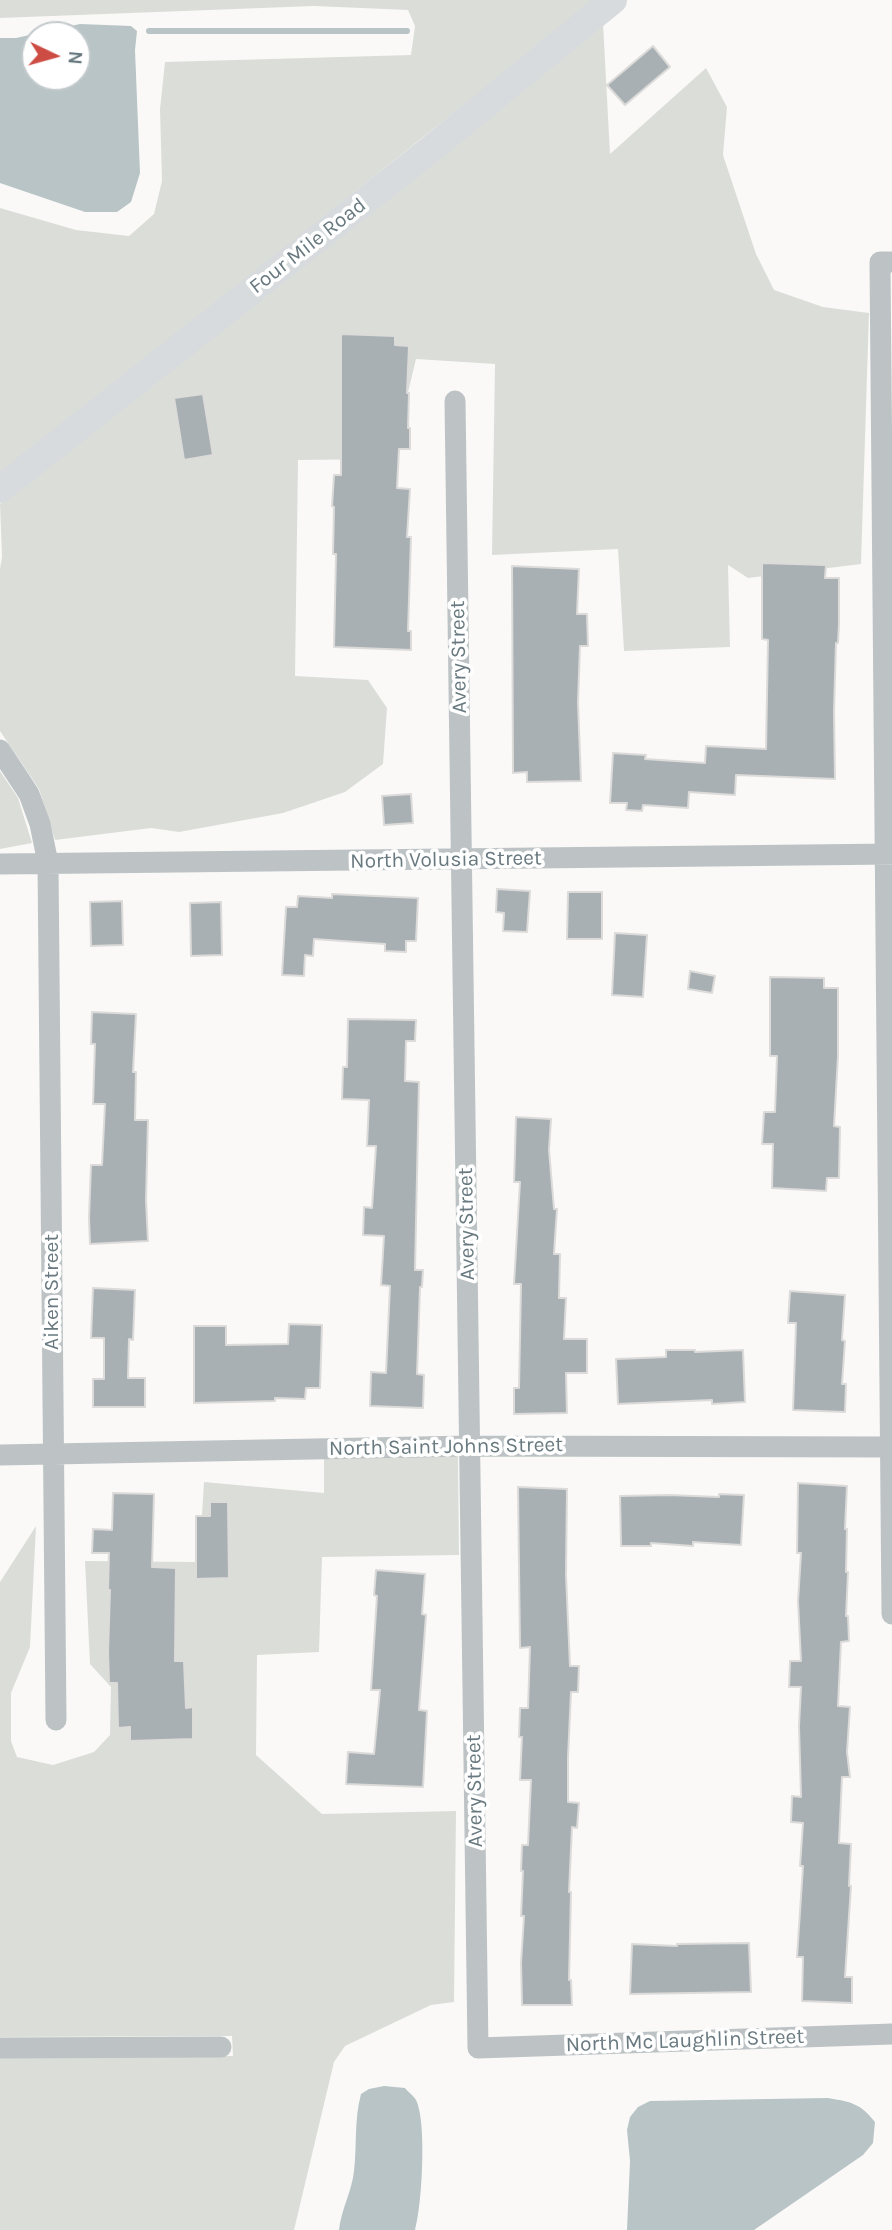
<!DOCTYPE html>
<html>
<head>
<meta charset="utf-8">
<style>
	body { margin:0 }
	#map { position:relative; width:892px; height:2230px; overflow:hidden; background:#faf9f8; font-family:Karla,sans-serif }
	canvas { display:block }
	.north { position:absolute; left:21px; top:21px; width:70px; height:70px; box-sizing:border-box; background:#fff; border:2px solid #c3c9cc; border-radius:50%; rotate:95deg; font-size:19px; font-weight:700; line-height:28px; text-align:center; color:#68797f }
	.north::after { content:''; display:block; margin:auto; width:24px; height:32px; background:#cd4d44; clip-path:polygon(50% 0,100% 100%,50% 72%,0 100%) }
</style>
</head>
<body>
<div id="map">
<canvas width="892" height="2230"></canvas>
<div class="north">N</div>
</div>
<script>
const c = document.querySelector('canvas').getContext('2d');
c.lineJoin = 'round';
function fill(path, color) { c.fillStyle = color; c.fill(path, 'evenodd'); }
function stroke(path, color, width, dash) { c.strokeStyle = color; c.lineWidth = width; c.lineCap = dash ? 'butt' : 'round'; c.setLineDash(dash || []); c.stroke(path); }
function label(font, color, halo, rows, align = 'center') {
  c.font = font + ' Karla,sans-serif'; c.lineWidth = 7; c.setLineDash([]); c.textBaseline = 'middle'; c.strokeStyle = halo; c.fillStyle = color; for (const [text, x, y, turn = 0] of rows) {
    c.save(); c.translate(x, y); c.rotate((+turn || 0) * Math.PI / 180); c.textAlign = isNaN(turn) ? turn : align; if (halo) c.strokeText(text, 0, 0); c.fillText(text, 0, 0); c.restore();
  }
}
const green = new Path2D(`
	M 0,0 L 595,0 L 0,475 L 0,208 L 76,230 L 129,236 L 154,214 L 162,181 L 160,109 L 165,62 L 411,55 L 415,26 L 408,10 L 314,6 L 0,18 Z
	M 603,23 L 610,154 L 706,68 L 727,107 L 723,155 L 756,254 L 774,290 L 823,307 L 869,313 L 861,564 L 748,578 L 728,565 L 730,647 L 624,651 L 618,549 L 492,555 L 495,364 L 416,359 L 392,459 L 298,460 L 295,676 L 368,680 L 387,708 L 383,764 L 345,792 L 283,813 L 179,832 L 151,828 L 55,840 L 39,789 L 0,731 L 0,569 L 2,557 L 0,504 Z
	M 0,771 L 18,798 L 32,843 L 0,849 Z
	M 458,1456 L 459,1555 L 322,1557 L 319,1652 L 257,1655 L 256,1755 L 322,1814 L 456,1811 L 454,2002 L 431,2005 L 345,2046 L 334,2062 L 294,2230 L 0,2230 L 0,2058 L 233,2056 L 232,2036 L 0,2037 L 0,1582 L 36,1526 L 30,1647 L 11,1693 L 11,1741 L 17,1757 L 53,1765 L 94,1752 L 110,1735 L 111,1687 L 90,1664 L 85,1561 L 199,1562 L 204,1482 L 324,1493 L 324,1459 Z`);
const water = new Path2D(`
	M 80,24 L 131,26 L 137,31 L 135,50 L 140,173 L 131,202 L 117,212 L 85,212 L 0,183 L 0,38 L 16,38 ZM 77,35 L 77,77 L 35,77 L 35,35 Z
	M 384,2086 L 405,2088 C 408,2092 414,2096 416,2100 C 427,2122 422,2206 415,2230 L 339,2230 C 341,2210 352,2191 354,2171 C 357,2145 354,2120 361,2094 L 369,2089 Z
	M 828,2098 C 851,2102 860,2103 875,2122 L 873,2143 L 863,2155 L 754,2230 L 627,2230 L 630,2161 L 627,2130 L 630,2117 L 638,2107 L 650,2101 Z`);
const stream = new Path2D(`
	M 149,31 L 407,31`);
const building = new Path2D(`
	M 653,46 L 670,67 L 625,105 L 607,85 Z
	M 341,334 L 395,336 L 395,345 L 409,346 L 407,393 L 409,393 L 408,428 L 410,428 L 410,449 L 399,449 L 397,488 L 410,489 L 407,537 L 411,537 L 408,631 L 411,631 L 411,650 L 334,647 L 336,554 L 333,554 L 334,507 L 332,506 L 334,475 L 341,475 Z
	M 203,394 L 213,455 L 184,460 L 174,398 Z
	M 762,563 L 826,565 L 825,578 L 839,578 L 839,624 L 838,643 L 836,643 L 834,711 L 835,779 L 736,775 L 735,795 L 689,792 L 688,808 L 643,805 L 642,811 L 626,810 L 627,803 L 610,803 L 613,753 L 646,755 L 645,759 L 705,763 L 706,746 L 766,749 L 768,640 L 762,639 Z
	M 512,566 L 579,569 L 577,614 L 587,614 L 588,646 L 580,646 L 578,702 L 581,781 L 527,782 L 527,772 L 513,773 Z
	M 411,794 L 413,823 L 384,825 L 382,796 Z
	M 497,889 L 530,891 L 527,932 L 503,931 L 504,913 L 496,912 Z
	M 568,892 L 602,892 L 602,939 L 567,939 Z
	M 332,894 L 418,898 L 416,941 L 406,941 L 406,952 L 385,951 L 385,944 L 314,939 L 313,956 L 305,955 L 304,976 L 282,975 L 286,907 L 297,907 L 298,896 L 332,898 Z
	M 122,901 L 123,945 L 91,946 L 90,902 Z
	M 221,902 L 222,955 L 191,956 L 190,903 Z
	M 615,933 L 647,935 L 643,997 L 612,995 Z
	M 690,971 L 715,976 L 712,993 L 688,989 Z
	M 770,977 L 824,978 L 824,988 L 838,988 L 838,1056 L 834,1126 L 840,1127 L 839,1178 L 827,1178 L 826,1191 L 772,1188 L 773,1144 L 762,1144 L 764,1112 L 775,1112 L 777,1056 L 770,1056 Z
	M 92,1012 L 136,1014 L 133,1072 L 136,1072 L 135,1120 L 148,1120 L 146,1200 L 148,1241 L 90,1244 L 89,1218 L 91,1165 L 102,1165 L 105,1104 L 93,1104 L 95,1044 L 91,1044 Z
	M 348,1019 L 416,1020 L 415,1041 L 406,1041 L 405,1081 L 419,1082 L 415,1270 L 423,1270 L 422,1287 L 420,1287 L 417,1374 L 424,1375 L 423,1408 L 370,1406 L 371,1372 L 386,1373 L 390,1286 L 381,1285 L 384,1236 L 363,1235 L 364,1207 L 372,1208 L 376,1146 L 367,1146 L 369,1100 L 342,1099 L 343,1067 L 347,1067 Z
	M 516,1117 L 551,1119 L 549,1150 L 554,1209 L 557,1209 L 554,1254 L 560,1254 L 559,1298 L 566,1298 L 564,1339 L 587,1339 L 587,1373 L 566,1373 L 567,1413 L 514,1414 L 514,1388 L 519,1388 L 521,1284 L 514,1284 L 520,1182 L 514,1182 Z
	M 93,1288 L 135,1290 L 133,1340 L 129,1339 L 128,1378 L 145,1378 L 145,1407 L 93,1407 L 93,1379 L 104,1379 L 104,1338 L 91,1338 Z
	M 790,1291 L 845,1295 L 842,1340 L 845,1341 L 842,1384 L 846,1384 L 845,1412 L 793,1410 L 796,1323 L 788,1323 Z
	M 289,1324 L 322,1325 L 320,1388 L 306,1388 L 305,1399 L 275,1398 L 275,1401 L 194,1403 L 194,1326 L 226,1326 L 226,1345 L 288,1344 Z
	M 666,1350 L 695,1350 L 695,1352 L 743,1350 L 745,1402 L 712,1404 L 712,1400 L 618,1404 L 616,1359 L 666,1357 Z
	M 798,1483 L 847,1486 L 845,1529 L 847,1529 L 846,1572 L 848,1572 L 846,1616 L 848,1616 L 849,1641 L 841,1642 L 838,1706 L 850,1707 L 847,1752 L 850,1777 L 842,1777 L 839,1843 L 851,1844 L 849,1886 L 851,1886 L 845,1977 L 852,1977 L 852,2003 L 802,2001 L 803,1957 L 797,1957 L 803,1866 L 800,1866 L 803,1823 L 791,1822 L 792,1796 L 801,1797 L 799,1726 L 801,1687 L 789,1687 L 790,1661 L 801,1661 L 798,1601 L 801,1553 L 797,1553 Z
	M 518,1487 L 567,1489 L 566,1575 L 570,1666 L 579,1666 L 578,1692 L 571,1692 L 568,1757 L 568,1802 L 579,1803 L 577,1828 L 572,1827 L 569,1892 L 571,1892 L 569,1980 L 571,1980 L 572,2005 L 522,2005 L 521,1963 L 524,1916 L 521,1916 L 523,1871 L 521,1871 L 522,1845 L 528,1845 L 531,1780 L 520,1780 L 522,1737 L 519,1737 L 520,1708 L 528,1708 L 530,1647 L 520,1648 Z
	M 113,1493 L 154,1494 L 152,1567 L 176,1568 L 175,1661 L 184,1661 L 186,1708 L 193,1707 L 193,1739 L 130,1741 L 130,1727 L 118,1728 L 117,1683 L 109,1683 L 108,1652 L 110,1590 L 108,1590 L 109,1553 L 92,1553 L 93,1529 L 112,1530 Z
	M 719,1494 L 744,1495 L 741,1545 L 693,1542 L 693,1546 L 651,1543 L 651,1546 L 621,1546 L 620,1496 L 669,1495 L 719,1497 Z
	M 210,1502 L 228,1502 L 229,1578 L 196,1579 L 196,1516 L 210,1516 Z
	M 376,1570 L 425,1574 L 422,1614 L 426,1615 L 419,1710 L 427,1711 L 423,1787 L 346,1784 L 348,1752 L 374,1754 L 380,1690 L 371,1690 L 377,1596 L 374,1595 Z
	M 749,1943 L 751,1992 L 630,1994 L 632,1944 L 677,1946 L 677,1944 Z`);
const street = new Path2D(`
	M 892,262 L 880,262 L 892,1614
	M 455,401 L 478,2048 L 892,2034
	M 0,750 L 29,794 L 40,824 L 48,863 L 56,1720
	M 0,864 L 892,854
	M 0,1455 L 470,1446 L 892,1447
	M 0,2048 L 221,2047`);
const secondary = new Path2D(`
	M 0,489 L 430,150 L 613,0`);
const streetNames = [
	["Four Mile Road",308,246,-38],
	["Avery Street",459,657,-91],
	["North Volusia Street",446,860,-1],
	["Avery Street",467,1224,-91],
	["Aiken Street",52,1292,-90],
	["North Saint Johns Street",446,1447,-1],
	["Avery Street",475,1791,-91],
	["North Mc Laughlin Street",685,2041,-2]
];
fill(green, '#dbded8');
fill(water, '#b8c4c6');
stroke(stream, '#b8c4c6', 6);
fill(building, '#a8b0b4');
stroke(building, '#dcdbda', 2);
stroke(street, '#bdc3c5', 21);
stroke(secondary, '#d7dbdd', 28);
label('21px', '#68797f', '#fff', streetNames);
</script>
</body>
</html>
